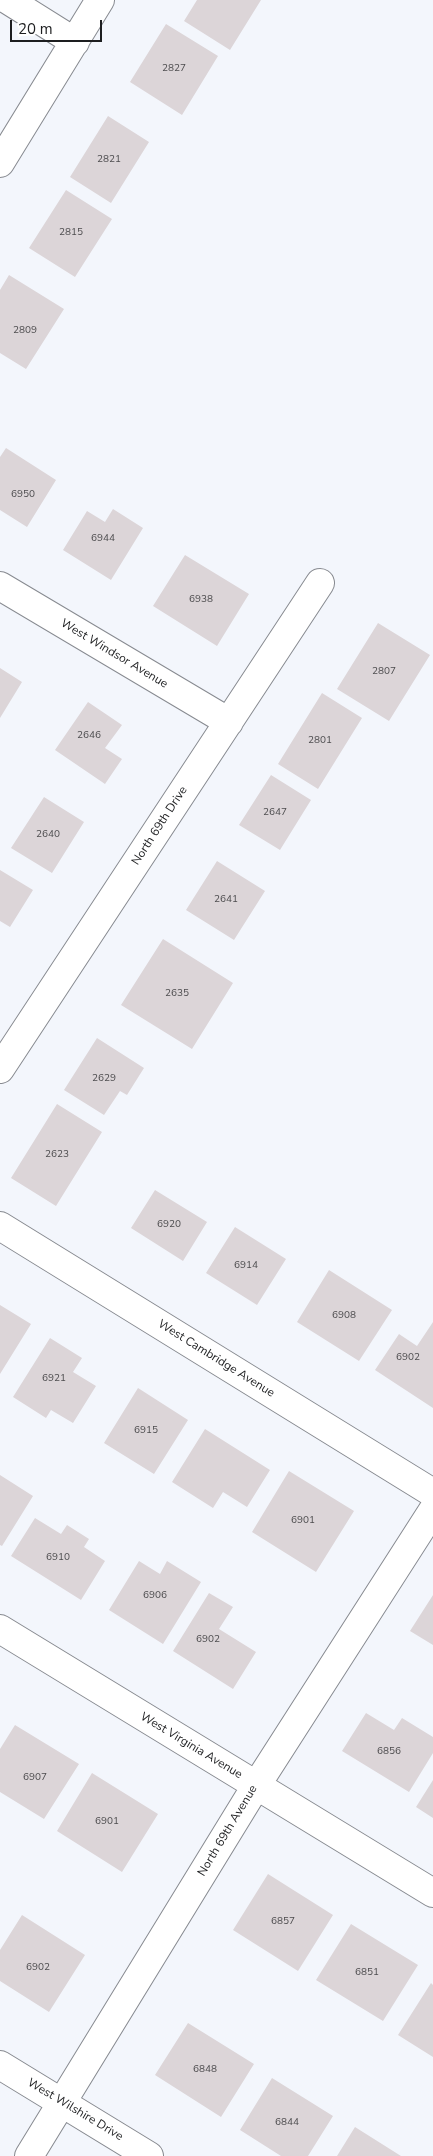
<!DOCTYPE html>
<html>
<head>
<meta charset="utf-8">
<style>
	body { margin:0 }
	#map { position:relative; width:433px; height:2156px; overflow:hidden; background:#f3f6fc; font-family:"Nunito Sans",sans-serif }
	canvas { display:block }
	.scale { position:absolute; left:10px; top:20px; width:92px; height:22px; box-sizing:border-box; border:2px solid #1d1e20; border-top:0; padding-left:6px; font-size:15px; line-height:18px; white-space:nowrap; color:#1d1e20; -webkit-text-stroke:4px #fff; paint-order:stroke }
</style>
</head>
<body>
<div id="map">
<canvas width="433" height="2156"></canvas>
<div class="scale">20 m</div>
</div>
<script>
const c = document.querySelector('canvas').getContext('2d');
c.lineJoin = 'round';
function fill(path, color) { c.fillStyle = color; c.fill(path, 'evenodd'); }
function stroke(path, color, width, dash) { c.strokeStyle = color; c.lineWidth = width; c.lineCap = dash ? 'butt' : 'round'; c.setLineDash(dash || []); c.stroke(path); }
function label(font, color, halo, rows, align = 'center') {
  c.font = font + ' "Nunito Sans",sans-serif'; c.lineWidth = 4.5; c.setLineDash([]); c.textBaseline = 'middle'; c.strokeStyle = halo; c.fillStyle = color; for (const [text, x, y, turn = 0] of rows) {
    c.save(); c.translate(x, y); c.rotate((+turn || 0) * Math.PI / 180); c.textAlign = isNaN(turn) ? turn : align; if (halo) c.strokeText(text, 0, 0); c.fillText(text, 0, 0); c.restore();
  }
}
const building = new Path2D(`
	M 197,0 L 261,0 L 230,50 L 184,21 Z
	M 166,24 L 218,56 L 182,115 L 130,82 Z
	M 108,116 L 149,142 L 111,203 L 70,177 Z
	M 66,190 L 112,219 L 75,277 L 29,248 Z
	M 9,275 L 64,309 L 26,369 L 0,353 L 0,290 Z
	M 6,448 L 56,480 L 27,527 L 0,510 L 0,457 Z
	M 113,509 L 143,528 L 111,580 L 63,550 L 87,511 L 105,522 Z
	M 185,555 L 249,594 L 217,646 L 153,606 Z
	M 378,623 L 430,655 L 389,721 L 337,689 Z
	M 0,668 L 22,682 L 0,718 Z
	M 322,693 L 362,718 L 318,789 L 278,764 Z
	M 88,702 L 122,725 L 105,748 L 122,759 L 105,784 L 55,750 Z
	M 271,775 L 311,800 L 280,850 L 239,825 Z
	M 44,797 L 84,822 L 52,873 L 11,848 Z
	M 217,861 L 265,891 L 234,940 L 186,910 Z
	M 0,870 L 33,890 L 10,927 L 0,921 Z
	M 163,939 L 233,983 L 192,1049 L 121,1005 Z
	M 97,1038 L 144,1068 L 127,1095 L 120,1091 L 104,1115 L 64,1090 Z
	M 57,1104 L 102,1132 L 56,1206 L 11,1178 Z
	M 155,1190 L 207,1222 L 183,1261 L 131,1228 Z
	M 235,1227 L 286,1259 L 257,1305 L 206,1273 Z
	M 329,1270 L 392,1310 L 359,1361 L 297,1322 Z
	M 0,1305 L 31,1324 L 0,1374 Z
	M 433,1322 L 433,1408 L 375,1370 L 399,1334 L 417,1346 Z
	M 50,1338 L 82,1358 L 73,1372 L 96,1386 L 73,1423 L 51,1410 L 46,1418 L 13,1397 Z
	M 138,1388 L 188,1420 L 154,1474 L 104,1443 Z
	M 205,1429 L 270,1470 L 247,1507 L 223,1492 L 213,1508 L 172,1482 Z
	M 289,1471 L 354,1511 L 316,1572 L 252,1532 Z
	M 0,1475 L 33,1496 L 2,1546 L 0,1545 Z
	M 35,1518 L 61,1534 L 67,1525 L 89,1539 L 84,1547 L 105,1561 L 81,1600 L 11,1556 Z
	M 139,1561 L 160,1574 L 167,1561 L 201,1582 L 163,1644 L 109,1610 Z
	M 209,1593 L 233,1607 L 219,1629 L 256,1652 L 233,1689 L 173,1651 Z
	M 433,1595 L 433,1645 L 410,1631 Z
	M 366,1713 L 394,1730 L 402,1718 L 433,1737 L 433,1753 L 409,1792 L 342,1751 Z
	M 15,1725 L 79,1764 L 44,1819 L 0,1792 L 0,1749 Z
	M 92,1773 L 158,1814 L 122,1872 L 57,1831 Z
	M 433,1780 L 433,1818 L 416,1807 Z
	M 268,1874 L 333,1915 L 298,1971 L 233,1930 Z
	M 22,1915 L 85,1955 L 49,2012 L 0,1981 L 0,1950 Z
	M 351,1924 L 418,1965 L 383,2021 L 316,1980 Z
	M 431,1983 L 433,1985 L 433,2057 L 398,2035 Z
	M 188,2023 L 254,2064 L 221,2117 L 155,2075 Z
	M 272,2078 L 333,2116 L 308,2156 L 281,2156 L 240,2130 Z
	M 355,2127 L 401,2156 L 337,2156 Z`);
const minor = new Path2D(`
	M 8,0 L 75,42
	M 0,163 L 100,0
	M 0,586 L 229,722
	M 0,1069 L 320,583
	M 0,1226 L 433,1493
	M 0,1629 L 433,1893
	M 0,2065 L 149,2156
	M 29,2156 L 256,1786 L 433,1510`);
const numberNames = [
	["2827",174,69],
	["2821",109,160],
	["2815",71,233],
	["2809",25,331],
	["6950",23,495],
	["6944",103,539],
	["6938",201,600],
	["2807",384,672],
	["2646",89,736],
	["2801",320,741],
	["2647",275,813],
	["2640",48,835],
	["2641",226,900],
	["2635",177,994],
	["2629",104,1079],
	["2623",57,1155],
	["6920",169,1225],
	["6914",246,1266],
	["6908",344,1316],
	["6902",408,1358],
	["6921",54,1379],
	["6915",146,1431],
	["6901",303,1521],
	["6910",58,1558],
	["6906",155,1596],
	["6902",208,1640],
	["6856",389,1752],
	["6907",35,1778],
	["6901",107,1822],
	["6857",283,1922],
	["6902",38,1968],
	["6851",367,1973],
	["6848",205,2070],
	["6844",287,2123]
];
const streetNames = [
	["West Windsor Avenue",114,654,31],
	["North 69th Drive",160,826,-57],
	["West Cambridge Avenue",216,1359,32],
	["West Virginia Avenue",191,1746,31],
	["North 69th Avenue",228,1831,-59],
	["West Wilshire Drive",75,2110,31]
];
fill(building, '#dcd5d8');
stroke(minor, '#878a90', 30);
stroke(minor, '#fff', 28);
label('10px', '#4d4c4e', null, numberNames);
label('12px', '#1d1e20', '#fff', streetNames);
</script>
</body>
</html>
